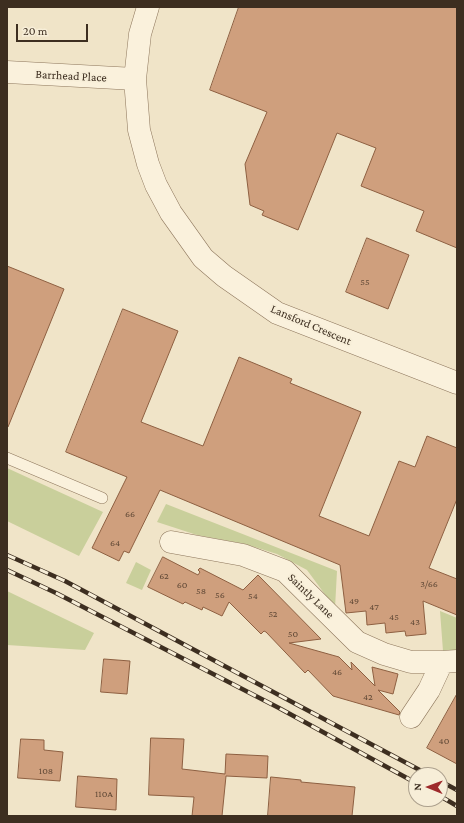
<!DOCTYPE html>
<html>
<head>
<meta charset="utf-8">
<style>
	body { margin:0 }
	#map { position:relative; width:464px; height:823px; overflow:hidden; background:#f0e4c8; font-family:"Crimson Pro",serif }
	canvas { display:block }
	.frame { position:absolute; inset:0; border:8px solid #3d2e20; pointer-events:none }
	.north { position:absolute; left:408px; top:767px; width:40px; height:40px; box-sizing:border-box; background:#f7eed8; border:1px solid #ada18e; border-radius:50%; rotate:271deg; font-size:11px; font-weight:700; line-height:16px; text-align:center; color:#3d2e20 }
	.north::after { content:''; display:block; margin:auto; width:14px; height:18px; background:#9e2a2b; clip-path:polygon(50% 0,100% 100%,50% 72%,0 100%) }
	.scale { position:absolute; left:16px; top:24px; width:72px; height:18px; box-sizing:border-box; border:2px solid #3d2e20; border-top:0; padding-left:5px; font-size:12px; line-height:14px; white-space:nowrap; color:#3d2e20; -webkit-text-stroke:3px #f7eed8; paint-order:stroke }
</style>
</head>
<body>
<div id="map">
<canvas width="464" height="823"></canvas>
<div class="frame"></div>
<div class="north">N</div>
<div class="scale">20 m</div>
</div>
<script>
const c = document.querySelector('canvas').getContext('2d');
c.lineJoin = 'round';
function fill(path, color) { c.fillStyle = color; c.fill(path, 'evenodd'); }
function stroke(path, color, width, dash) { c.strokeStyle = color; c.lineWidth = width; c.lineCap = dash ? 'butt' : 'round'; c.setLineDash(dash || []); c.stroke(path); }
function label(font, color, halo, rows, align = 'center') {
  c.font = font + ' "Crimson Pro",serif'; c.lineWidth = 3.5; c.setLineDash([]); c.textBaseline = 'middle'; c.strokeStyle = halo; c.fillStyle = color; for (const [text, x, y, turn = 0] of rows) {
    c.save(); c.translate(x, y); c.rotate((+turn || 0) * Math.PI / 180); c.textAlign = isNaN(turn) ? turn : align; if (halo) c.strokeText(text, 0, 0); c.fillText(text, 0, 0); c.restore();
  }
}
const green = new Path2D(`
	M 7,468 L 103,512 L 79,556 L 7,521 Z
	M 166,504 L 337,571 L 335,608 L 307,570 L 277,554 L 245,544 L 197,535 L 157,522 Z
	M 136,562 L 151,570 L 142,590 L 126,583 Z
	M 7,591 L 94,633 L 85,650 L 7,645 Z
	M 440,611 L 457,618 L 457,650 L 443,651 Z`);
const building = new Path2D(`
	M 239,7 L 457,7 L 457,248 L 416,231 L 424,211 L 361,186 L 376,148 L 337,133 L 298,230 L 262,215 L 264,211 L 250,205 L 245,164 L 267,112 L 210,90 Z
	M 367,238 L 409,255 L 388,309 L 346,292 Z
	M 7,266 L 64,289 L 8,427 L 7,427 Z
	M 123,309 L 178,331 L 141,422 L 203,446 L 239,357 L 292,379 L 290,383 L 361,412 L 319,516 L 369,536 L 399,461 L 415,467 L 427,436 L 457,448 L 457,499 L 429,568 L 457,579 L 457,615 L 423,601 L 426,634 L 406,636 L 405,631 L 386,633 L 385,623 L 367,625 L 366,611 L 346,613 L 340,565 L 160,490 L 129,553 L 124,551 L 119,561 L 92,548 L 127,477 L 66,452 Z
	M 163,557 L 198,575 L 200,572 L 198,570 L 200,568 L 243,590 L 258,575 L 321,639 L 289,643 L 339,657 L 352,670 L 351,662 L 375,686 L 372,667 L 398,674 L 393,694 L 378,690 L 400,712 L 399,715 L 333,696 L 308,670 L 305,673 L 266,632 L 264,631 L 261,634 L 229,602 L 222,616 L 203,607 L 202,610 L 185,602 L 183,604 L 148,587 Z
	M 104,659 L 130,661 L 127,694 L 101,692 Z
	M 457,694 L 457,764 L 427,748 Z
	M 151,738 L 184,739 L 182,769 L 225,774 L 226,754 L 268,756 L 267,778 L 226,776 L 222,816 L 192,816 L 194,797 L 149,795 Z
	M 21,739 L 44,740 L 44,750 L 63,752 L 60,781 L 18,778 Z
	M 78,776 L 117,779 L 116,810 L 76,807 Z
	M 271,777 L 301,780 L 301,782 L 355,787 L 352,816 L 268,816 Z`);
const lane = new Path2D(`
	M 7,458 L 102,498`);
const street = new Path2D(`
	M 148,7 L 140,34 L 135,79 L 139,130 L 148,164 L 156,185 L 171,213 L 203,258 L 224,276 L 277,313 L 457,383
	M 7,72 L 135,79
	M 171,542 L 243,555 L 285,571 L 357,642 L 384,654 L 411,662 L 442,662 L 457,661
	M 411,717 L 429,690 L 442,662`);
const rail = new Path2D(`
	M 7,555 L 65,581 L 429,775
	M 7,570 L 56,593 L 279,708 L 416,783
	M 440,781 L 457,790
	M 440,796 L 457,806`);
const numberNames = [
	["55",365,282],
	["66",130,514],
	["64",115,543],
	["62",164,576],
	["3/66",429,584],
	["60",182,585],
	["58",201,591],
	["56",220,595],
	["54",253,596],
	["49",354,601],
	["47",374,607],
	["52",273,614],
	["45",394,617],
	["43",415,622],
	["50",293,634],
	["46",337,672],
	["42",368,697],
	["40",444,741],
	["108",46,771],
	["110A",104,794]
];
const streetNames = [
	["Barrhead Place",71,76,3],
	["Lansford Crescent",311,325,23],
	["Saintly Lane",311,596,44]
];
fill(green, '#c9cf9b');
fill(building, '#cf9f7d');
stroke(building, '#8d5f41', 1);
stroke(lane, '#8d765c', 12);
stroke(street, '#8d765c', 23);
stroke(lane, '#faf1dc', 11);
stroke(street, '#faf1dc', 22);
stroke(rail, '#3d2e20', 4.5);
stroke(rail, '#f7eed8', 3, [9]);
label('10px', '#624a37', null, numberNames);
label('12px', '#3d2e20', '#f7eed8', streetNames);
</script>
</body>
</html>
